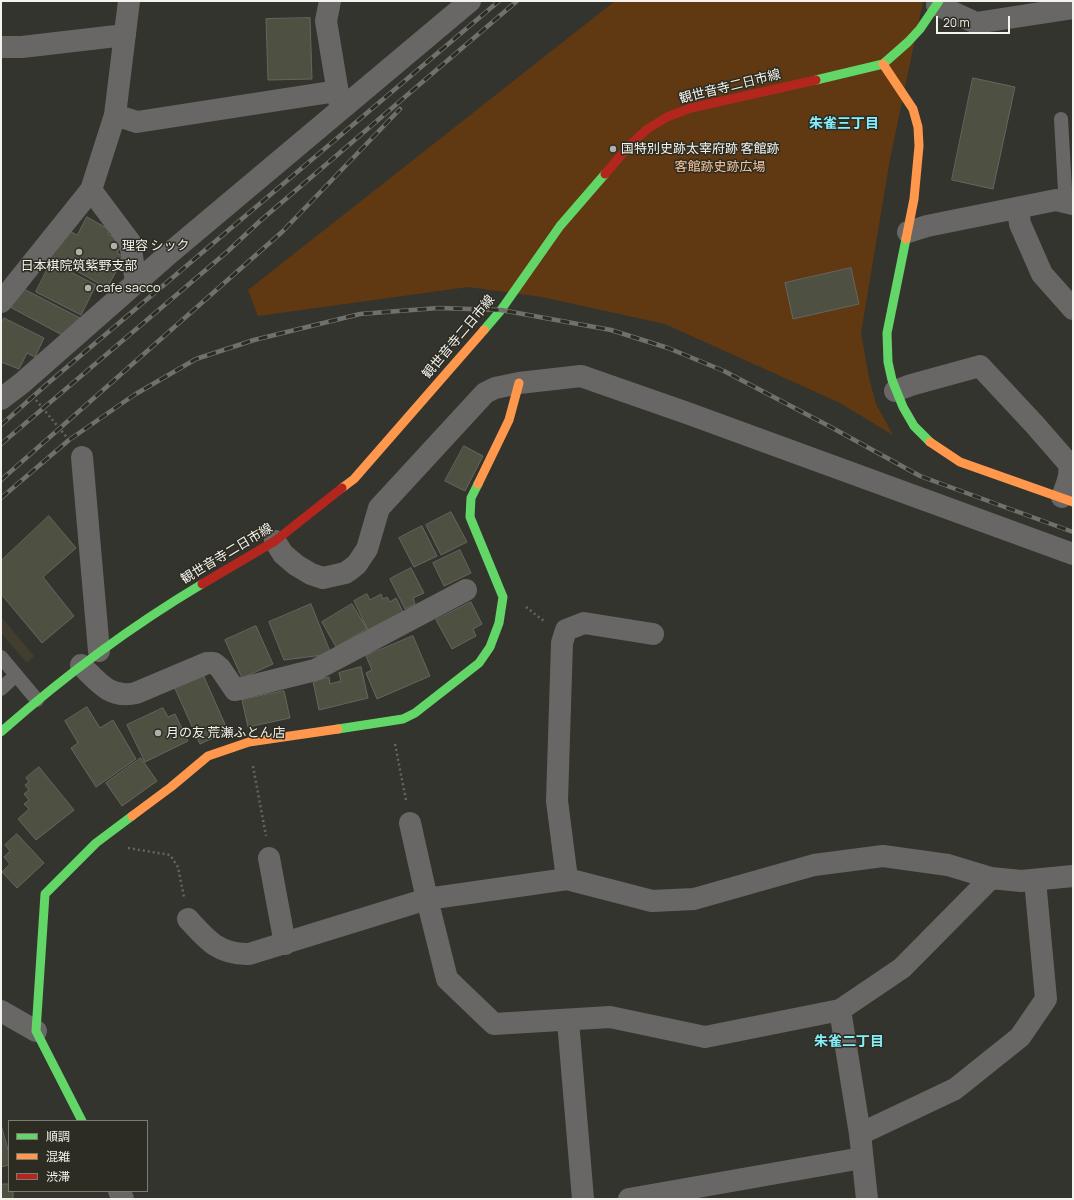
<!DOCTYPE html>
<html>
<head>
<meta charset="utf-8">
<style>
	body { margin:0 }
	#map { position:relative; width:1074px; height:1200px; overflow:hidden; background:#34342e; font-family:Manrope,"Noto Sans JP",sans-serif }
	canvas { display:block }
	.frame { position:absolute; inset:0; border:2px solid #f3f2ec; pointer-events:none }
	.legend { position:absolute; left:8px; top:1120px; width:140px; height:72px; box-sizing:border-box; background:#2d2c22; border:1px solid #7c7b73; margin:0; padding:5px 7px; list-style:none; font-size:12px; color:#f3f2ec }
	.legend li { display:flex; align-items:center; gap:8px; height:20px }
	.legend b { width:20px; border:1px solid #7c7b73 }
	.scale { position:absolute; left:936px; top:16px; width:74px; height:18px; box-sizing:border-box; border:2px solid #f3f2ec; border-top:0; padding-left:5px; font-size:12px; line-height:14px; white-space:nowrap; color:#f3f2ec; -webkit-text-stroke:3px #2d2c22; paint-order:stroke }
</style>
</head>
<body>
<div id="map">
<canvas width="1074" height="1200"></canvas>
<div class="frame"></div>
<ul class="legend">
<li><b style="height:5px;background:#63d668"></b>順調</li>
<li><b style="height:5px;background:#ff974d"></b>混雑</li>
<li><b style="height:5px;background:#b3261e"></b>渋滞</li>
</ul>
<div class="scale">20 m</div>
</div>
<script>
const c = document.querySelector('canvas').getContext('2d');
c.lineJoin = 'round';
function fill(path, color) { c.fillStyle = color; c.fill(path, 'evenodd'); }
function stroke(path, color, width, dash) { c.strokeStyle = color; c.lineWidth = width; c.lineCap = dash ? 'butt' : 'round'; c.setLineDash(dash || []); c.stroke(path); }
function label(font, color, halo, rows, align = 'center') {
  c.font = font + ' Manrope,"Noto Sans JP",sans-serif'; c.lineWidth = 3; c.setLineDash([]); c.textBaseline = 'middle'; c.strokeStyle = halo; c.fillStyle = color; for (const [text, x, y, turn = 0] of rows) {
    c.save(); c.translate(x, y); c.rotate((+turn || 0) * Math.PI / 180); c.textAlign = isNaN(turn) ? turn : align; if (halo) c.strokeText(text, 0, 0); c.fillText(text, 0, 0); c.restore();
  }
}
const built = new Path2D(`
	M 1,617 L 34,656 L 27,663 L 1,633 Z`);
const green = new Path2D(`
	M 615,1 L 923,1 L 890,159 L 861,333 L 869,378 L 876,404 L 893,435 L 840,403 L 665,324 L 542,297 L 468,287 L 258,316 L 248,290 Z`);
const building = new Path2D(`
	M 310,18 L 312,79 L 268,80 L 266,19 Z
	M 973,78 L 1015,87 L 993,189 L 952,180 Z
	M 87,217 L 110,230 L 108,234 L 119,240 L 121,247 L 117,253 L 124,257 L 107,288 L 48,255 L 63,228 L 77,235 Z
	M 51,262 L 96,285 L 81,315 L 36,292 Z
	M 851,268 L 859,304 L 793,319 L 785,283 Z
	M 20,287 L 80,318 L 64,336 L 10,307 Z
	M 4,318 L 44,338 L 35,357 L 27,353 L 19,369 L 1,362 L 1,325 Z
	M 464,446 L 483,456 L 465,491 L 445,481 Z
	M 451,512 L 467,542 L 441,555 L 426,525 Z
	M 49,516 L 76,548 L 43,577 L 74,616 L 42,643 L 1,594 L 1,561 Z
	M 422,526 L 437,556 L 414,567 L 399,538 Z
	M 460,550 L 471,573 L 444,586 L 433,563 Z
	M 411,568 L 424,593 L 413,598 L 415,604 L 405,609 L 390,579 Z
	M 367,594 L 370,600 L 381,594 L 383,599 L 387,597 L 390,602 L 396,598 L 403,612 L 368,630 L 354,601 Z
	M 471,602 L 482,624 L 473,629 L 476,636 L 452,649 L 436,620 Z
	M 311,604 L 331,654 L 284,660 L 269,622 Z
	M 352,604 L 367,629 L 336,647 L 322,622 Z
	M 256,626 L 273,664 L 242,678 L 225,640 Z
	M 413,636 L 430,676 L 377,699 L 366,673 L 372,670 L 366,656 Z
	M 361,667 L 368,698 L 319,710 L 313,681 L 329,677 L 330,684 L 341,681 L 339,673 Z
	M 201,670 L 228,731 L 200,744 L 172,682 Z
	M 284,691 L 290,718 L 248,727 L 242,700 Z
	M 87,707 L 100,728 L 113,720 L 136,759 L 96,787 L 71,748 L 78,743 L 65,721 Z
	M 163,708 L 168,717 L 175,714 L 188,741 L 145,762 L 127,725 Z
	M 141,758 L 157,781 L 122,806 L 106,783 Z
	M 39,767 L 74,810 L 36,840 L 18,819 L 29,809 L 24,804 L 29,800 L 24,794 L 29,790 L 25,785 L 29,782 L 26,778 Z
	M 17,834 L 44,863 L 17,888 L 2,872 L 10,864 L 4,857 L 10,851 L 5,845 Z
	M 1,1125 L 9,1153 L 9,1165 L 1,1167 Z
	M 1,1184 L 9,1184 L 9,1191 L 13,1191 L 13,1199 L 1,1199 Z`);
const path = new Path2D(`
	M 36,400 L 69,440
	M 526,607 L 544,621
	M 395,744 L 406,800
	M 253,766 L 266,836
	M 128,848 L 170,855 L 178,867 L 184,897`);
const lane = new Path2D(`
	M 1061,119 L 1065,190 L 1063,201
	M 1,657 L 37,700
	M 1,689 L 16,675`);
const street = new Path2D(`
	M 330,1 L 326,21 L 340,105
	M 937,5 L 976,23 L 1073,8
	M 1,47 L 22,47 L 125,35
	M 115,115 L 137,122 L 337,91
	M 91,190 L 130,242 L 136,283
	M 1018,208 L 1020,224 L 1042,274 L 1073,309
	M 908,232 L 927,226 L 1056,200 L 1073,204
	M 1,302 L 91,190 L 115,115 L 129,1
	M 895,391 L 911,385 L 980,366 L 1035,425 L 1069,464 C 1071,476 1066,486 1062,497
	M 1,399 L 22,383 L 171,252 L 470,1
	M 82,457 L 99,651
	M 275,541 L 283,554 L 296,565 L 311,574 L 323,578 L 345,573 L 351,569 L 357,564 L 367,549 L 379,508 L 485,393 L 495,388 L 519,383 L 581,376 L 687,413 L 1073,554
	M 81,665 C 98,682 110,699 136,693 L 207,663 L 214,663 L 220,668 L 235,690 L 315,670 L 466,590
	M 410,823 L 427,899 L 447,979 L 494,1024 L 610,1017 L 705,1037 L 840,1010 L 902,968 L 991,878 L 1021,881 L 1073,876
	M 269,858 L 285,944
	M 567,879 L 557,801 L 562,643 L 566,630 L 584,623 L 653,634
	M 188,919 C 207,940 219,955 249,954 L 427,899 L 567,879 L 652,901 L 694,899 L 814,865 L 883,856 L 948,865 L 991,878
	M 840,1010 L 860,1134 L 867,1199
	M 1,1011 L 36,1031
	M 568,1021 L 583,1199
	M 860,1134 L 955,1089 L 1020,1037 L 1046,999 L 1035,880
	M 119,1191 L 123,1199
	M 629,1199 L 862,1158`);
const fast = new Path2D(`
	M 816,80 L 883,64 L 908,42 L 920,29 L 939,1
	M 906,239 L 887,333 L 888,362 L 892,380 L 903,407 L 914,426 L 930,442
	M 484,330 L 501,310 L 560,226 L 605,174
	M 338,729 L 403,719 L 415,713 L 479,663 L 490,647 L 499,623 L 503,597 L 470,517 L 471,498 L 478,484
	M 1,732 C 64,676 130,627 202,584
	M 82,1121 L 36,1031 L 45,894 L 96,843 L 132,816`);
const slow = new Path2D(`
	M 883,64 L 913,109 L 918,127 L 919,146 L 914,199 L 906,239
	M 930,442 L 960,462 L 1073,502
	M 478,484 L 509,420 L 519,383
	M 342,488 L 354,479 L 484,330
	M 132,816 L 171,787 L 208,756 L 249,742 L 338,729`);
const jam = new Path2D(`
	M 605,174 L 629,146 L 646,130 L 667,117 L 691,108 L 816,80
	M 202,584 L 275,541 L 342,488`);
const rail = new Path2D(`
	M 1,425 L 47,384 L 499,1
	M 1,444 L 228,251 L 260,221 L 517,1
	M 1,480 L 282,232 L 400,109
	M 1,498 L 69,440 L 134,395 L 196,359 L 254,340 L 360,314 L 438,308 L 501,310 L 611,330 L 668,348 L 724,371 L 827,425 L 920,476 L 1073,532`);
const markers = [
	[613,149,4,"#b0b0aa"],
	[114,246,4,"#b0b0aa"],
	[79,252,4,"#b0b0aa"],
	[88,288,4,"#b0b0aa"],
	[158,733,4,"#b0b0aa"]
];
const streetNames = [
	["観世音寺二日市線",730,87,-14],
	["観世音寺二日市線",459,337,-50],
	["観世音寺二日市線",227,554,-31]
];
const poiNames = [
	["国特別史跡太宰府跡 客館跡",621,149],
	["理容 シック",122,246],
	["日本棋院筑紫野支部",79,266,"center"],
	["cafe sacco",96,288],
	["月の友 荒瀬ふとん店",166,733]
];
const parkNames = [
	["客館跡史跡広場",720,167]
];
const neighbourhoodNames = [
	["朱雀三丁目",844,124],
	["朱雀二丁目",849,1042]
];
fill(built, '#413e2f');
fill(green, '#603811');
fill(building, '#4e5141');
stroke(building, '#656661', 1);
stroke(path, '#666563', 2.5, [2, 3]);
stroke(lane, '#686765', 14);
stroke(street, '#686765', 22);
stroke(fast, '#63d668', 9);
stroke(slow, '#ff974d', 9);
stroke(jam, '#b3261e', 9);
stroke(rail, '#70706d', 4.5);
stroke(rail, '#2d2c22', 3, [9]);
for (const [x, y, r, color] of markers) { const dot = new Path2D(); dot.arc(x, y, r, 0, 2 * Math.PI); c.fillStyle = color; c.fill(dot); stroke(dot, '#2d2c22', 1.5); }
label('13px', '#f3f2ec', '#2d2c22', streetNames);
label('13px', '#f3f2ec', '#2d2c22', poiNames, 'left');
label('13px', '#f7c49e', '#2d2c22', parkNames);
label('bold 14px', '#84eefb', '#2d2c22', neighbourhoodNames);
</script>
</body>
</html>
